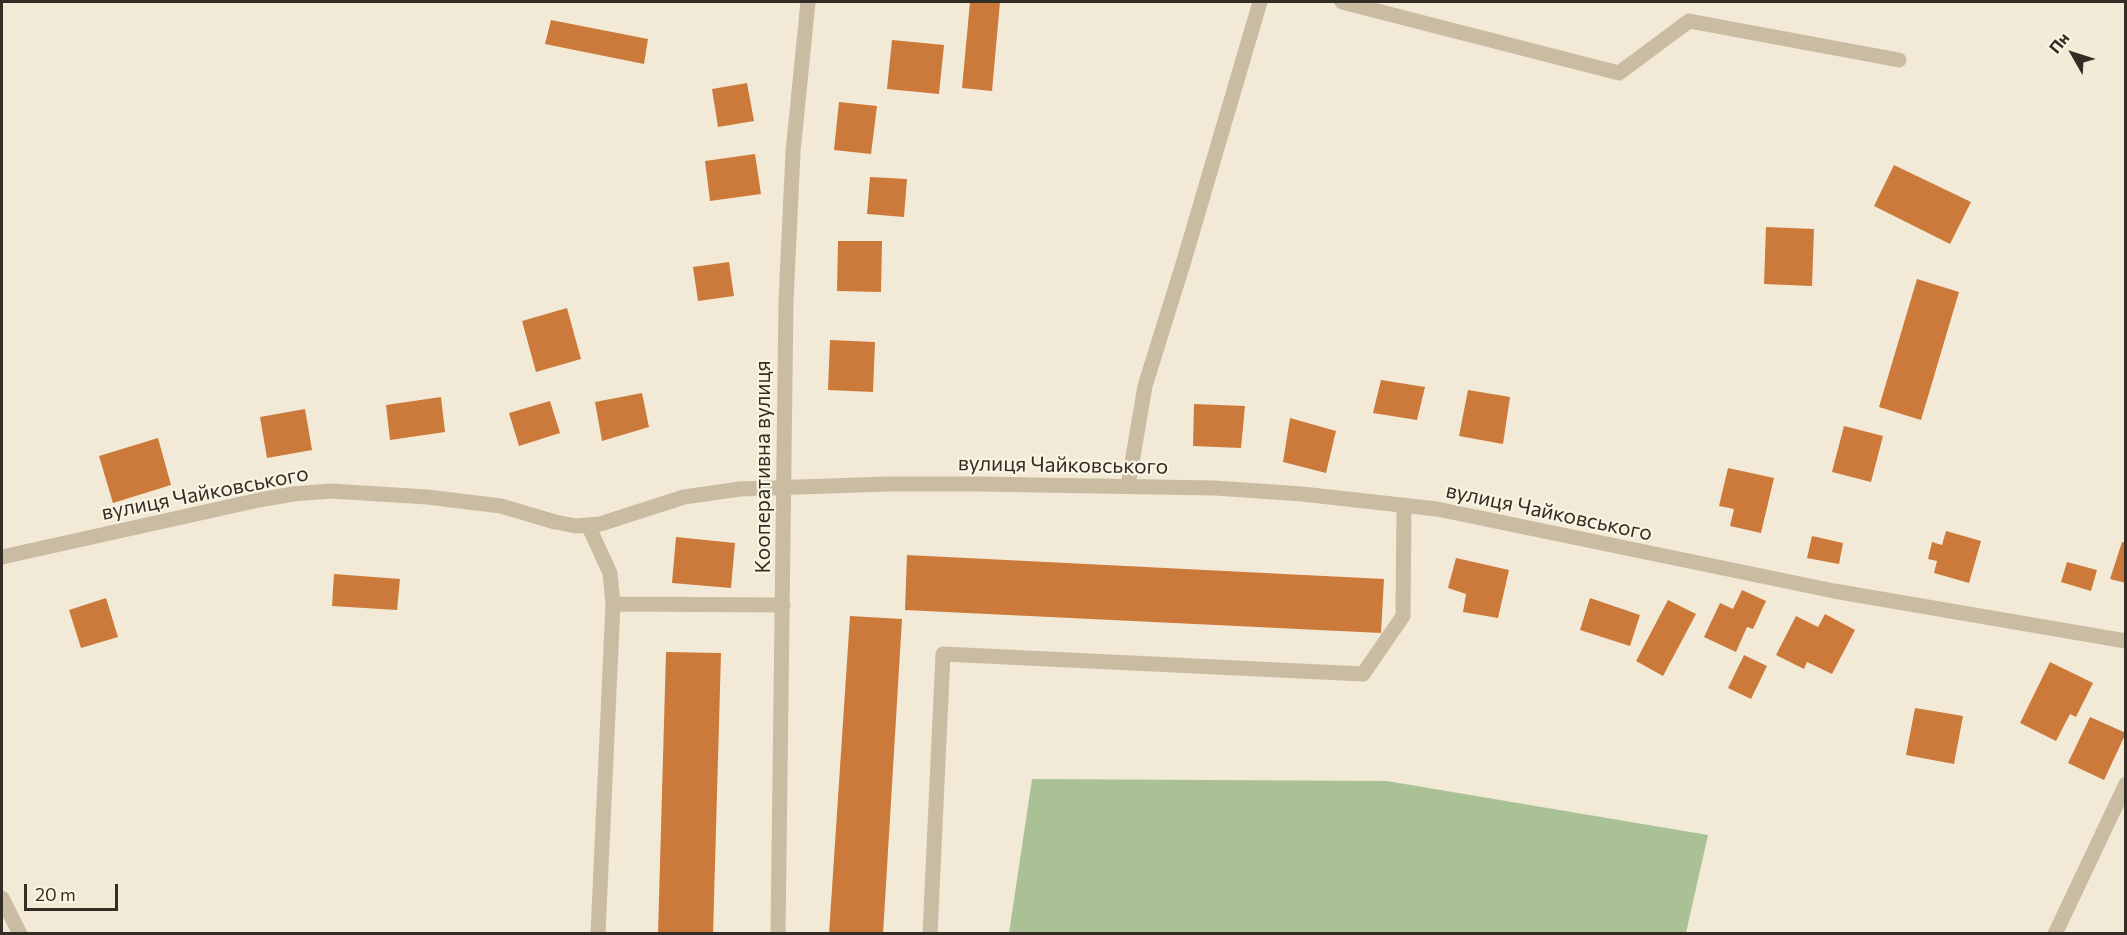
<!DOCTYPE html>
<html>
<head>
<meta charset="utf-8">
<style>
	body { margin:0 }
	#map { position:relative; width:2127px; height:935px; overflow:hidden; background:#f2ead6; font-family:Commissioner,sans-serif }
	canvas { display:block }
	.frame { position:absolute; inset:0; border:3px solid #342d25; pointer-events:none }
	.north { position:absolute; left:2043px; top:24px; width:60px; height:60px; -webkit-text-stroke:4px #faf4e3; paint-order:stroke; rotate:309deg; font-size:16px; font-weight:700; line-height:24px; text-align:center; color:#342d25 }
	.north::after { content:''; display:block; margin:auto; width:21px; height:27px; background:#342d25; clip-path:polygon(50% 0,100% 100%,50% 72%,0 100%) }
	.scale { position:absolute; left:24px; top:884px; width:94px; height:27px; box-sizing:border-box; border:3px solid #342d25; border-top:0; padding-left:8px; font-size:18px; line-height:21px; white-space:nowrap; color:#342d25; -webkit-text-stroke:4px #faf4e3; paint-order:stroke }
</style>
</head>
<body>
<div id="map">
<canvas width="2127" height="935"></canvas>
<div class="frame"></div>
<div class="north">Пн</div>
<div class="scale">20 m</div>
</div>
<script>
const c = document.querySelector('canvas').getContext('2d');
c.lineJoin = 'round';
function fill(path, color) { c.fillStyle = color; c.fill(path, 'evenodd'); }
function stroke(path, color, width, dash) { c.strokeStyle = color; c.lineWidth = width; c.lineCap = dash ? 'butt' : 'round'; c.setLineDash(dash || []); c.stroke(path); }
function label(font, color, halo, rows, align = 'center') {
  c.font = font + ' Commissioner,sans-serif'; c.lineWidth = 4.5; c.setLineDash([]); c.textBaseline = 'middle'; c.strokeStyle = halo; c.fillStyle = color; for (const [text, x, y, turn = 0] of rows) {
    c.save(); c.translate(x, y); c.rotate((+turn || 0) * Math.PI / 180); c.textAlign = isNaN(turn) ? turn : align; if (halo) c.strokeText(text, 0, 0); c.fillText(text, 0, 0); c.restore();
  }
}
const green = new Path2D(`
	M 1032,779 L 1387,781 L 1708,835 L 1686,933 L 1009,933 Z`);
const building = new Path2D(`
	M 970,2 L 1000,2 L 992,91 L 962,88 Z
	M 551,20 L 648,39 L 644,64 L 545,44 Z
	M 892,40 L 944,45 L 939,94 L 887,89 Z
	M 747,83 L 754,121 L 718,127 L 712,89 Z
	M 839,102 L 877,106 L 871,154 L 834,150 Z
	M 755,154 L 761,194 L 710,201 L 705,161 Z
	M 1894,165 L 1971,202 L 1950,244 L 1874,206 Z
	M 870,177 L 907,179 L 904,217 L 867,214 Z
	M 1766,227 L 1814,229 L 1812,286 L 1764,284 Z
	M 838,241 L 882,241 L 881,292 L 837,291 Z
	M 729,262 L 734,296 L 698,301 L 693,267 Z
	M 1917,279 L 1959,292 L 1921,420 L 1879,407 Z
	M 567,308 L 581,359 L 536,372 L 522,321 Z
	M 830,340 L 875,342 L 873,392 L 828,390 Z
	M 1381,380 L 1425,387 L 1417,420 L 1373,413 Z
	M 1468,390 L 1510,397 L 1503,444 L 1459,436 Z
	M 642,393 L 649,427 L 602,441 L 595,402 Z
	M 441,397 L 445,432 L 390,440 L 386,405 Z
	M 550,401 L 560,433 L 519,446 L 509,413 Z
	M 1194,404 L 1245,406 L 1241,448 L 1193,446 Z
	M 305,409 L 312,450 L 267,458 L 260,417 Z
	M 1290,418 L 1336,431 L 1326,473 L 1283,462 Z
	M 1844,426 L 1883,436 L 1871,482 L 1832,472 Z
	M 158,438 L 171,485 L 113,503 L 99,456 Z
	M 1728,468 L 1774,478 L 1761,533 L 1730,526 L 1734,509 L 1719,506 Z
	M 1946,531 L 1981,541 L 1969,583 L 1934,573 L 1937,561 L 1928,559 L 1932,542 L 1942,545 Z
	M 1812,536 L 1843,543 L 1839,564 L 1807,558 Z
	M 676,537 L 735,543 L 731,588 L 672,583 Z
	M 2122,542 L 2126,543 L 2126,583 L 2110,579 Z
	M 907,555 L 1384,579 L 1381,633 L 905,610 Z
	M 1456,558 L 1509,570 L 1498,618 L 1463,612 L 1466,594 L 1448,588 Z
	M 2067,562 L 2097,570 L 2091,591 L 2061,582 Z
	M 334,574 L 400,579 L 397,610 L 332,606 Z
	M 1742,590 L 1766,601 L 1753,629 L 1747,627 L 1736,652 L 1704,637 L 1720,603 L 1733,609 Z
	M 106,598 L 118,637 L 81,648 L 69,610 Z
	M 1590,598 L 1640,615 L 1630,646 L 1580,630 Z
	M 1668,600 L 1696,614 L 1663,676 L 1636,661 Z
	M 1825,614 L 1855,630 L 1832,674 L 1807,662 L 1804,669 L 1776,655 L 1796,616 L 1818,627 Z
	M 850,616 L 902,619 L 883,934 L 829,934 Z
	M 666,652 L 721,653 L 713,934 L 658,934 Z
	M 1744,655 L 1767,666 L 1751,699 L 1728,688 Z
	M 2050,662 L 2093,683 L 2076,717 L 2070,714 L 2056,741 L 2020,723 Z
	M 1915,708 L 1963,716 L 1954,764 L 1906,755 Z
	M 2090,717 L 2126,733 L 2104,780 L 2068,763 Z`);
const minor = new Path2D(`
	M 1342,2 L 1619,73 L 1689,21 L 1899,60
	M 1128,486 L 1145,386 L 1183,264 L 1260,2
	M 588,525 L 610,573 L 613,604 L 598,934
	M 2,557 L 259,500 L 293,494 L 331,491 L 427,497 L 501,506 L 555,522 L 576,526 L 600,524 L 684,497 L 740,489 L 887,484 L 978,484 L 1215,488 L 1302,494 L 1437,509 L 1834,591 L 2126,641
	M 613,604 L 783,605
	M 2,898 L 20,934
	M 778,934 L 786,301 L 793,152 L 808,2
	M 930,934 L 943,654 L 1363,674 L 1403,616 L 1404,505
	M 2055,934 L 2126,784`);
const streetNames = [
	["вулиця Чайковського",1063,465,1],
	["Кооперативна вулиця",763,467,-90],
	["вулиця Чайковського",205,493,-11],
	["вулиця Чайковського",1549,512,12]
];
fill(green, '#aac196');
fill(building, '#cc7a3b');
stroke(minor, '#cabca2', 15);
label('21px', '#342d25', '#faf4e3', streetNames);
</script>
</body>
</html>
